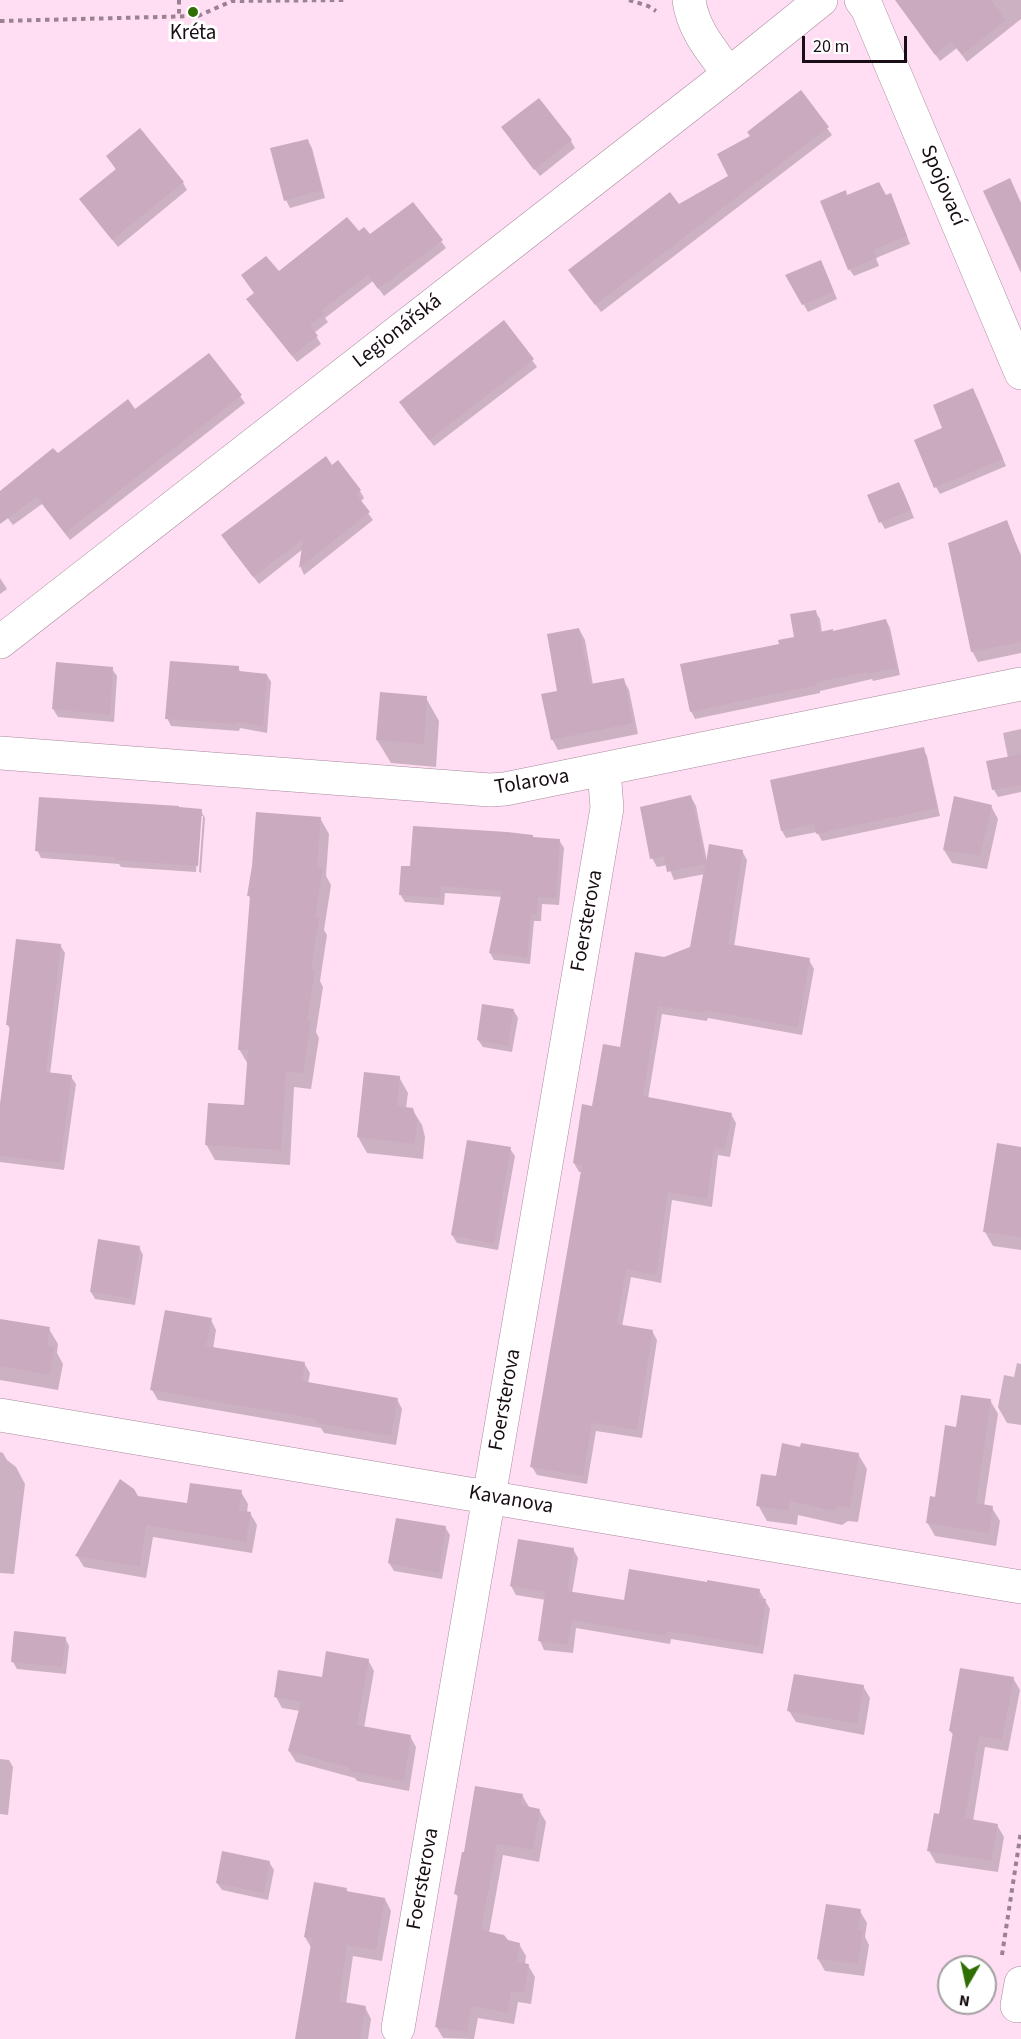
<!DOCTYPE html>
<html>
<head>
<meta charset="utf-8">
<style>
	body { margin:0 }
	#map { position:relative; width:1021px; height:2039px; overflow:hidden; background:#ffdef3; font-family:"Source Sans 3",sans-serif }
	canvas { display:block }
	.north { position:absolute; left:937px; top:1955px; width:60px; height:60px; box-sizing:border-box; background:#fff; border:2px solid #a39fa1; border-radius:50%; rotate:189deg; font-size:16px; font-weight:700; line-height:24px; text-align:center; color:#190e15 }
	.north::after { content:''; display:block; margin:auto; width:21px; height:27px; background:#2e6e03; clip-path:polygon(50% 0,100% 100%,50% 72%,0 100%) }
	.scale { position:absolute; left:802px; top:36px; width:105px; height:27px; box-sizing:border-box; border:3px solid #190e15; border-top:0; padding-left:8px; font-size:18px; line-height:21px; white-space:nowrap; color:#190e15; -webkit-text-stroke:4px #fff; paint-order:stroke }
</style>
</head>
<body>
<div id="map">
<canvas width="1021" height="2039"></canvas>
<div class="north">N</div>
<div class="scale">20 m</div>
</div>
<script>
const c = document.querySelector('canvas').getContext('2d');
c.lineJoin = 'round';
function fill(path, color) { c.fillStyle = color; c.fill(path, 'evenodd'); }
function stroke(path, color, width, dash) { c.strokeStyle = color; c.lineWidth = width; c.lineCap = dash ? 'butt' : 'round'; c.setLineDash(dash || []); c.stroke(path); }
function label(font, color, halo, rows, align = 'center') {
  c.font = font + ' "Source Sans 3",sans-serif'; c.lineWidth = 6; c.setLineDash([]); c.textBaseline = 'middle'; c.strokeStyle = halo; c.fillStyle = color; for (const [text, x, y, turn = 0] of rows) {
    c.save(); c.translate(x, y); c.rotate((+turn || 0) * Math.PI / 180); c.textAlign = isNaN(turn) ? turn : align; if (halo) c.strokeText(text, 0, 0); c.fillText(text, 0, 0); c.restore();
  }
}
const shadow = new Path2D(`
	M 918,0 L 1021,0 L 1021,19 L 967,62 L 957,48 L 940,61 L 909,18 Z
	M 801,93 L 832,135 L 601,312 L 575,277 L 678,206 L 730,176 L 752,137 Z
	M 503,128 L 571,141 L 575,148 L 540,176 Z
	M 308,141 L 312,148 L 325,198 L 290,208 L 286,200 Z
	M 108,157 L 183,183 L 187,190 L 118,247 L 81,200 L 117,171 Z
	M 848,196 L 886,197 L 894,202 L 910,244 L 876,258 L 879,266 L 854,276 L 849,269 Z
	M 359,233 L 370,236 L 441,241 L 446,248 L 384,296 L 373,281 L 325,318 L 328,322 L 314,333 L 321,344 L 297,362 L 253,307 L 255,294 L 243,276 L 278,273 Z
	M 825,270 L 837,299 L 808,312 L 787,276 Z
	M 532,360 L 537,367 L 434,446 L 405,410 Z
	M 240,396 L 245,403 L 70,540 L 42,504 L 13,525 L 0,508 L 0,492 L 57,455 L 135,411 Z
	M 977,397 L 1006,466 L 940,494 L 936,487 Z
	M 332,467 L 360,491 L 364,498 L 360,502 L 373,520 L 304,575 L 301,568 L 303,549 L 259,584 L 227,543 Z
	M 903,491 L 914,518 L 885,529 L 881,522 Z
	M 1006,521 L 1021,555 L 1021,653 L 978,662 L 972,651 Z
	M 0,578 L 7,589 L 0,594 Z
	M 815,611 L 820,619 L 822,633 L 833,632 L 886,620 L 890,628 L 900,675 L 873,681 L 872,679 L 820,691 L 820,693 L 695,719 L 691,711 L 781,645 L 795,638 Z
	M 579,629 L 585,640 L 593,685 L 623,679 L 629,690 L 638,734 L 558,750 L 552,739 L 559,692 Z
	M 238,668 L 241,673 L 267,675 L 271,682 L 267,733 L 240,728 L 239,731 L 171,726 L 167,718 Z
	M 112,669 L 117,676 L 114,722 L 58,717 L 53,709 Z
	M 426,698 L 439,721 L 436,767 L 391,763 L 377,740 Z
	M 1021,729 L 1021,792 L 998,797 L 994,790 L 1008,758 L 1003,733 Z
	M 923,749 L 927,756 L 940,816 L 822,841 L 817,832 L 786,838 L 782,831 L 771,781 Z
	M 691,797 L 696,806 L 707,861 L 742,851 L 747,860 L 734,947 L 809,960 L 814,969 L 802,1035 L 708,1018 L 707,1021 L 662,1014 L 648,1099 L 731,1114 L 736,1123 L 730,1157 L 718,1155 L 712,1207 L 672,1200 L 661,1283 L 631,1277 L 622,1327 L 652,1331 L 657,1340 L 642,1438 L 596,1431 L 587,1484 L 537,1475 L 532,1467 L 582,1172 L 579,1172 L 574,1163 L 593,1108 L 664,959 L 692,948 L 705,874 L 674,880 L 668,865 L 657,867 L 652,858 Z
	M 991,806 L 998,819 L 987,869 L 952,863 L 944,850 Z
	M 201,811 L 205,818 L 201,873 L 199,872 L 203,816 L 200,816 L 196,872 L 121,867 L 119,864 L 41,858 L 37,850 Z
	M 320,818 L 329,834 L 326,876 L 331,885 L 324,930 L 327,935 L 320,981 L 323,987 L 316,1032 L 319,1038 L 311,1089 L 294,1087 L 290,1165 L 215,1160 L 206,1144 L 246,1106 L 249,1066 L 239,1049 L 251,900 L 249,896 Z
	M 534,838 L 559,840 L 564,848 L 559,905 L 542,904 L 541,921 L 534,921 L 530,964 L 494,960 L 490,953 L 502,897 L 445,893 L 444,905 L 405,902 L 400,894 L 412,868 Z
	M 60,945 L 65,953 L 50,1074 L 71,1077 L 76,1084 L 64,1170 L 0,1162 L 0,1116 L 11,1031 L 7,1024 Z
	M 514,1011 L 518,1018 L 512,1052 L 483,1047 L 478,1040 Z
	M 365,1074 L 399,1077 L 408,1093 L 406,1108 L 412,1109 L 422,1125 L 425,1137 L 423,1159 L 367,1153 L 358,1137 Z
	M 1021,1148 L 1021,1250 L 993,1246 L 985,1232 Z
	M 510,1149 L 515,1156 L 498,1250 L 457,1243 L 452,1235 Z
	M 139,1247 L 143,1255 L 135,1305 L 95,1299 L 91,1292 Z
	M 0,1320 L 49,1329 L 58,1344 L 57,1353 L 63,1364 L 58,1390 L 0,1380 Z
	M 211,1320 L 216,1330 L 213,1349 L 304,1363 L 310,1373 L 308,1384 L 397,1399 L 402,1409 L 396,1445 L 324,1433 L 321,1428 L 158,1400 L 152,1390 Z
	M 1017,1363 L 1021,1364 L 1021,1425 L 1007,1423 L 998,1407 L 1004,1375 L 1014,1377 Z
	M 990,1400 L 998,1414 L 984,1506 L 992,1508 L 1000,1521 L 996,1546 L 935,1536 L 927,1522 L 936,1499 L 957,1428 Z
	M 0,1452 L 3,1453 L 7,1460 L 16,1467 L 25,1484 L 14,1574 L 0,1573 Z
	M 858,1454 L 867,1469 L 858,1522 L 848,1521 L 842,1525 L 798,1515 L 797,1525 L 767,1521 L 758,1505 Z
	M 241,1492 L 248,1504 L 247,1513 L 250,1513 L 257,1525 L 252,1553 L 153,1537 L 146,1578 L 84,1567 L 77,1556 L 137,1497 L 188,1505 Z
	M 445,1527 L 450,1535 L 442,1579 L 394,1571 L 389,1563 Z
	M 573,1549 L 578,1558 L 572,1593 L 625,1601 L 708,1584 L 759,1590 L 770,1609 L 763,1654 L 671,1639 L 670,1644 L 576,1628 L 573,1653 L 544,1650 L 540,1641 L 546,1600 L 516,1595 L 511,1586 Z
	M 65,1638 L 69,1646 L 66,1674 L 17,1669 L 13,1662 Z
	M 368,1660 L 374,1671 L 364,1728 L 410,1736 L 416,1747 L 409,1791 L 357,1781 L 355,1778 L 296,1762 L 289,1751 L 300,1711 L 282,1708 L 276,1697 Z
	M 1013,1678 L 1020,1690 L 1008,1751 L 985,1747 L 973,1821 L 997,1825 L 1004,1837 L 998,1872 L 936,1863 L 929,1851 L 940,1816 L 954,1736 L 950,1731 Z
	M 863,1686 L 870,1698 L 864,1735 L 796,1722 L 789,1711 Z
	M 0,1759 L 9,1760 L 13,1767 L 8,1815 L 0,1814 Z
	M 522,1795 L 529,1807 L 539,1810 L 546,1822 L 539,1862 L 503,1855 L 489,1933 L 507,1942 L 519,1944 L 526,1956 L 525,1965 L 528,1965 L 535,1977 L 531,2004 L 518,2002 L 514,2024 L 478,2018 L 474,2039 L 443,2038 L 436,2026 L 459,1899 L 456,1894 Z
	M 269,1862 L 274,1870 L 268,1900 L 222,1890 L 217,1883 Z
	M 346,1889 L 348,1892 L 385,1899 L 391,1911 L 382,1961 L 353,1956 L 346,2004 L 365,2007 L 371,2019 L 368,2039 L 296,2039 L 312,1949 L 305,1937 Z
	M 860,1911 L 867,1923 L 865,1937 L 869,1945 L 864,1976 L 825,1971 L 818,1959 Z`);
const building = new Path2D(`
	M 895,0 L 991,0 L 1006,20 L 962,55 L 951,42 L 935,55 Z
	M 801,90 L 829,127 L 595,305 L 568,270 L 670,192 L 679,204 L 728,176 L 717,154 L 750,136 L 747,132 Z
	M 539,98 L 572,140 L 534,170 L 501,127 Z
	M 140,128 L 184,182 L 112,240 L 79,199 L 116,169 L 106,156 Z
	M 308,139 L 322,190 L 284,201 L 270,148 Z
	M 1010,178 L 1021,203 L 1021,273 L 983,191 Z
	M 879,182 L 886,195 L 891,193 L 907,236 L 873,250 L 877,258 L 848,270 L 820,201 L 846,190 L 847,195 Z
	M 413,202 L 443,240 L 378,289 L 368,275 L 322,310 L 325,314 L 310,325 L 318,336 L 292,356 L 246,299 L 254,293 L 241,275 L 266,256 L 279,271 L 347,217 L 359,231 L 364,227 L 370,234 Z
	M 821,260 L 834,292 L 802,305 L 785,275 Z
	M 504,320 L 534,359 L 429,440 L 399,402 Z
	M 209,353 L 242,395 L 65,533 L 37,497 L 0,524 L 0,491 L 53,448 L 58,453 L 128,399 L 135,409 Z
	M 973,388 L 1003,459 L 934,488 L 914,440 L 942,428 L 933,405 Z
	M 326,456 L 332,465 L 338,460 L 361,490 L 356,494 L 370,512 L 299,568 L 303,539 L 253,577 L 221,535 Z
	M 899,482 L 911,510 L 879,523 L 867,495 Z
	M 1007,520 L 1021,557 L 1021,642 L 971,652 L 948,543 Z
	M 816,610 L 820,632 L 833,629 L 833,631 L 886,619 L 897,668 L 867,674 L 867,672 L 816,683 L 817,685 L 690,712 L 680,664 L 779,644 L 778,640 L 794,637 L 790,614 Z
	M 579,628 L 590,684 L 624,678 L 633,723 L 551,740 L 541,694 L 557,691 L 547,634 Z
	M 170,661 L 239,666 L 239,671 L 267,674 L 263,726 L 236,722 L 236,724 L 165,719 Z
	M 56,662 L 113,667 L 110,715 L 52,709 Z
	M 380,692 L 427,696 L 424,744 L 376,740 Z
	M 924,747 L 937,808 L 816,834 L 814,824 L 781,831 L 770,780 Z
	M 1021,754 L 1021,785 L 992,790 L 986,761 Z
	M 691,795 L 706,863 L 709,844 L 743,850 L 728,944 L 810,958 L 798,1027 L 703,1010 L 703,1013 L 658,1006 L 643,1096 L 732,1113 L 725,1149 L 714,1147 L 707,1199 L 668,1192 L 656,1275 L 626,1269 L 617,1324 L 653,1330 L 637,1430 L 592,1423 L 583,1476 L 530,1467 L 582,1165 L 573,1163 L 582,1104 L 592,1106 L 603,1044 L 620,1047 L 635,952 L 664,957 L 690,947 L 705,864 L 667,872 L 664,856 L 650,859 L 640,807 Z
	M 954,796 L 992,805 L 980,856 L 943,850 Z
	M 39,797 L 179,806 L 179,807 L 202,809 L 198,866 L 115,860 L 115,857 L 35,851 Z
	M 256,812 L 321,817 L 317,867 L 323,868 L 315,918 L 319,918 L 311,969 L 315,970 L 307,1021 L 311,1021 L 303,1073 L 286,1072 L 281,1150 L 205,1145 L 208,1103 L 244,1105 L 248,1050 L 238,1050 L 250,896 L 247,896 L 252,866 Z
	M 413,826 L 507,832 L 533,835 L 533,837 L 560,839 L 556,898 L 538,897 L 537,914 L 531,914 L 527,957 L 489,953 L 502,891 L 441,886 L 440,898 L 399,895 L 401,866 L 410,866 Z
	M 16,939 L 61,944 L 46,1072 L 72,1075 L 60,1163 L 0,1156 L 0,1104 L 10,1025 L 6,1025 Z
	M 482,1004 L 514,1009 L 508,1046 L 477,1040 Z
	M 364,1072 L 400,1076 L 397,1106 L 413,1108 L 417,1121 L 415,1144 L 357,1137 Z
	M 467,1140 L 511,1147 L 494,1244 L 451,1235 Z
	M 997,1143 L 1021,1147 L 1021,1237 L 983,1232 Z
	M 98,1239 L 140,1246 L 131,1298 L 90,1292 Z
	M 165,1310 L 212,1318 L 206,1346 L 305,1362 L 302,1381 L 398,1398 L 391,1436 L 316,1423 L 317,1419 L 150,1390 Z
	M 0,1319 L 50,1327 L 47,1346 L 55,1347 L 49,1375 L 0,1366 Z
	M 961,1395 L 991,1399 L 976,1503 L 993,1506 L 989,1533 L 926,1523 L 930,1496 L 935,1497 L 945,1425 L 956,1427 Z
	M 782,1443 L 800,1447 L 801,1443 L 859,1453 L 850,1508 L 839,1506 L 833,1511 L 790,1501 L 788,1511 L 756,1506 L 761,1474 L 776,1476 Z
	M 120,1479 L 134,1489 L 138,1496 L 187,1503 L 190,1483 L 242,1490 L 239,1510 L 251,1512 L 246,1542 L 146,1525 L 140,1567 L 75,1556 Z
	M 396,1518 L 446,1526 L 439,1573 L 388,1563 Z
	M 518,1539 L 574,1548 L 567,1591 L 624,1600 L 629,1569 L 707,1582 L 707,1580 L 760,1589 L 758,1598 L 766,1599 L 759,1646 L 667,1631 L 666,1636 L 572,1620 L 568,1645 L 538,1641 L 545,1592 L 510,1586 Z
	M 14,1631 L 66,1637 L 62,1667 L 11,1662 Z
	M 326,1651 L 369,1659 L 357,1725 L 411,1735 L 404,1781 L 349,1771 L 350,1768 L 288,1751 L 301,1702 L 274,1697 L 278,1670 L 322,1677 Z
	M 960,1668 L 1014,1677 L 1002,1740 L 979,1736 L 965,1818 L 998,1824 L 991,1861 L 927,1851 L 934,1813 L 939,1814 L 953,1732 L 949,1731 Z
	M 794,1674 L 864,1685 L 857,1724 L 787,1711 Z
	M 475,1786 L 523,1794 L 521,1805 L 540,1809 L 533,1850 L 497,1844 L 481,1930 L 504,1935 L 508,1940 L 520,1943 L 517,1962 L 529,1964 L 524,1993 L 511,1991 L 508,2013 L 471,2006 L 467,2032 L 435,2027 L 458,1895 L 454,1894 L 462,1852 L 464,1852 Z
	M 222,1851 L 270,1861 L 264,1893 L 216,1883 Z
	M 314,1882 L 347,1888 L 346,1891 L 385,1898 L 376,1950 L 347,1945 L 339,2001 L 366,2006 L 360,2039 L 295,2039 L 312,1938 L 304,1937 Z
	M 826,1904 L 861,1909 L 858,1930 L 863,1931 L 858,1964 L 817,1959 Z`);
const path = new Path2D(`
	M 179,0 L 179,17
	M 629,0 L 648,6 L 656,11
	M 0,21 L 198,16 L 232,1 L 347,0
	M 1002,1955 L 1021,1831`);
const minor = new Path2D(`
	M 861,0 L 867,8 L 1021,373
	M 729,74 L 821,0
	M 0,642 L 729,74 C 712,51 693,30 689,0
	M 0,753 L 490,790 L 505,789 L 1021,684
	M 0,1415 L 1021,1587
	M 1017,2006 L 1021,1983
	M 398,2028 L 607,808 L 604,770`);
const markers = [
	[193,12,6,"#2e6e03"]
];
const poiNames = [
	["Kréta",193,34]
];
const streetNames = [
	["Spojovací",942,186,67],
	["Legionářská",398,332,-38],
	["Tolarova",532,783,-9],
	["Foersterova",588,921,-80],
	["Foersterova",506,1400,-80],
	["Kavanova",511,1501,10],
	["Foersterova",424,1879,-80]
];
fill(shadow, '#0003');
fill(building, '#c9aabe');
stroke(minor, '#a6889b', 34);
stroke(path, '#9a8291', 4, [4.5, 4.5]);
stroke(minor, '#fff', 33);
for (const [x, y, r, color] of markers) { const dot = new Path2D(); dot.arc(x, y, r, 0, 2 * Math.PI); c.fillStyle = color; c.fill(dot); stroke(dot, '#fff', 2); }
label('21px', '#190e15', '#fff', poiNames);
label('21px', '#190e15', '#fff', streetNames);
</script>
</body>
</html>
